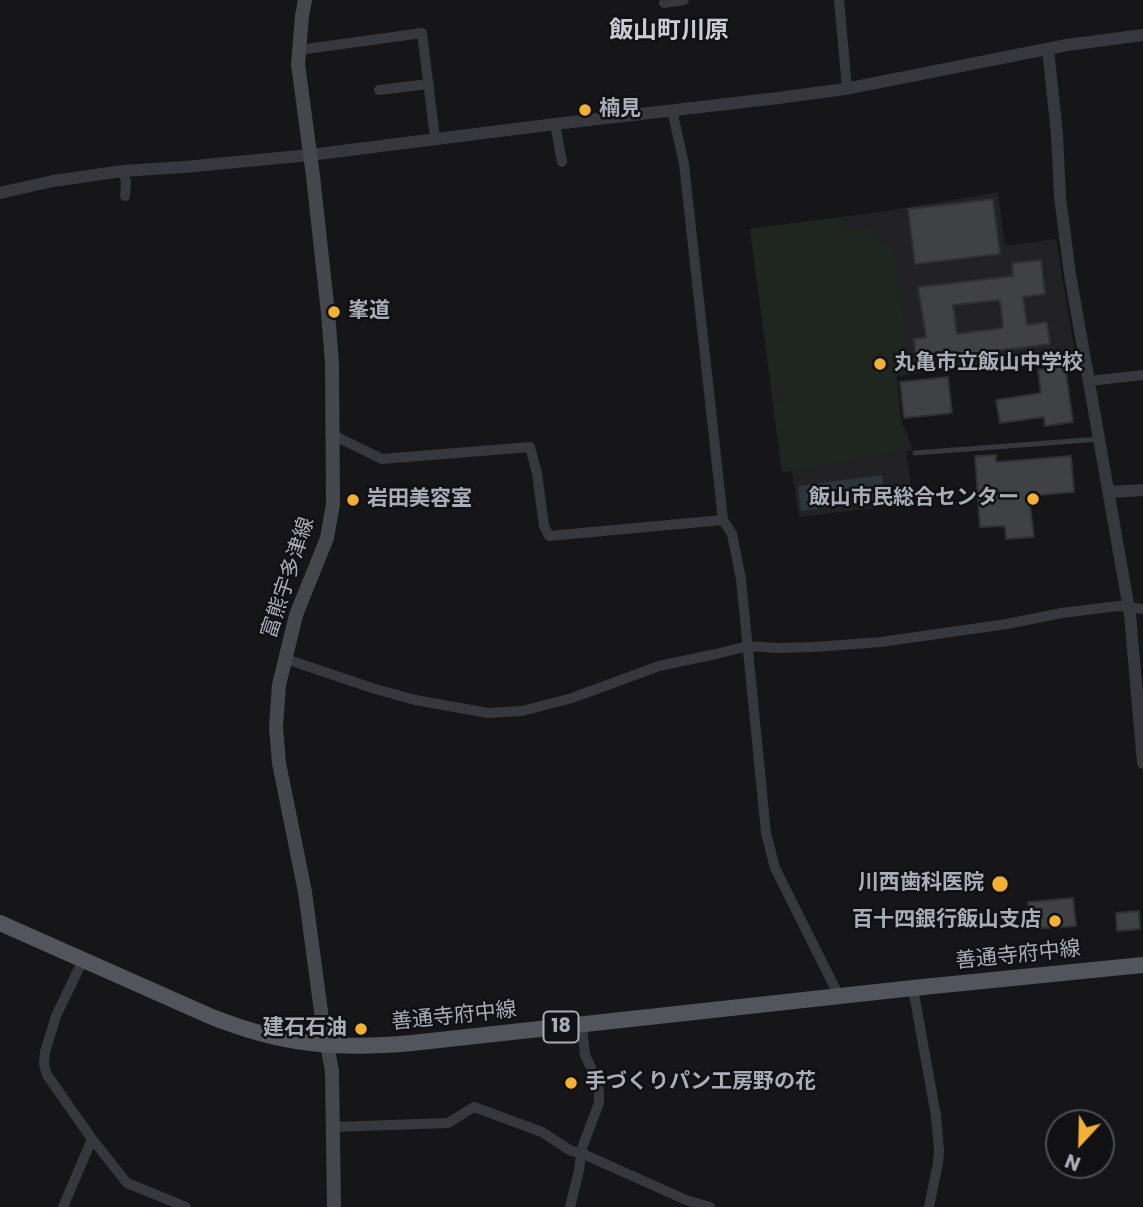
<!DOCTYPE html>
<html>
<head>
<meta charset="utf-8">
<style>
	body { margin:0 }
	#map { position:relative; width:1143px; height:1207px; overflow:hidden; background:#161618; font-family:Poppins,sans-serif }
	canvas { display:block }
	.north { position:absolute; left:1045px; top:1109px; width:70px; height:70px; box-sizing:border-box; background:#111113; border:2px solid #4d4f55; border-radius:50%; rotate:202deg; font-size:19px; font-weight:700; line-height:28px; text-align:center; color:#a8adb8 }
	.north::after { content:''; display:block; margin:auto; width:24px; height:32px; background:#f2b134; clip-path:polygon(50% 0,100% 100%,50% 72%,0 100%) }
</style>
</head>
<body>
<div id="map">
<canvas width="1143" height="1207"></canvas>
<div class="north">N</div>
</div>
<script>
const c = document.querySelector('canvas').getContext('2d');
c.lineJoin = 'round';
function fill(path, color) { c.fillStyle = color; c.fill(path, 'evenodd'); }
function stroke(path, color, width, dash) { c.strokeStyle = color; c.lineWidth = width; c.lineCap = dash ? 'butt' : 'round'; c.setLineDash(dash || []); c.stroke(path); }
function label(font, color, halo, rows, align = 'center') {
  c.font = font + ' Poppins,"Noto Sans JP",sans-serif'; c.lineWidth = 5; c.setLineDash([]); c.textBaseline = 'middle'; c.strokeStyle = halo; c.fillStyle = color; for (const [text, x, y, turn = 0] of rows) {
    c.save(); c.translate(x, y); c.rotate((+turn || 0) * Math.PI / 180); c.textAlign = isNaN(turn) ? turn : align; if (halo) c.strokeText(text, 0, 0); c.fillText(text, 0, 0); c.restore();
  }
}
const built = new Path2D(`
	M 998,192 L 1005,246 L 1056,239 L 1075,353 L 897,376 L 901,419 L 913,450 L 906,451 L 913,500 L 909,504 L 799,517 L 792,471 L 782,472 L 750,229 L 880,212 Z`);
const green = new Path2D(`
	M 840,217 L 842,231 L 871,229 L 884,244 L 893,243 L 911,374 L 896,376 L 901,420 L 906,450 L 782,472 L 773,403 L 789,401 L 771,386 L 750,229 Z`);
const water = new Path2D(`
	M 882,475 L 885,500 L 801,511 L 798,486 Z`);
const building = new Path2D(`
	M 993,199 L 1000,254 L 915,264 L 908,209 Z
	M 1041,260 L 1045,294 L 1023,297 L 1027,325 L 1047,322 L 1050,344 L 916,361 L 914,339 L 926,337 L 918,287 L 1013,276 L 1012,263 ZM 1000,300 L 1003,328 L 957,334 L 953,305 Z
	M 1065,366 L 1073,422 L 1045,426 L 1044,417 L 1000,423 L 996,400 L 1041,393 L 1038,370 Z
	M 948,377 L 952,413 L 904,418 L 900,382 Z
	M 996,455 L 996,462 L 1071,456 L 1074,492 L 1029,496 L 1034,537 L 1006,539 L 1005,526 L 980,527 L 975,456 Z
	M 1073,898 L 1076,926 L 1031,929 L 1028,902 Z
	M 1139,911 L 1140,929 L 1117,931 L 1116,913 Z`);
const service = new Path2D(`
	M 915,453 L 1100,439`);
const minor = new Path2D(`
	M 839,0 L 847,88
	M 664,3 L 684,0
	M 299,50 L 422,33 L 435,138
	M 379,90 L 429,84
	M 672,110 L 684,164 L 723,520 L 732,534 L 741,579 L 766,833 L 775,868 L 839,996
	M 555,124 L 562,162
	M 123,171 L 126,182 L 125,196
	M 1089,381 L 1143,375
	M 333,435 L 382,459 L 530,447 L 537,473 L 544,526 L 549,536 L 723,520
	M 286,659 L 372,688 L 415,700 L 488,713 L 522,711 L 572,698 L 659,666 L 716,654 L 748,646 L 777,648 L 815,647 L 881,642 L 1007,624 L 1062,613 L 1118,606 L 1143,609
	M 83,960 L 56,1016 L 45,1052 L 44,1064 L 47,1075 L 92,1139 L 127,1183 L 186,1207
	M 913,988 L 936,1116 L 939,1151 L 938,1163 L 929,1207
	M 333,1127 L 448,1123 L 474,1107 L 542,1132 L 571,1151 L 581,1153 L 686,1200 L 710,1207
	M 63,1207 L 92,1139
	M 570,1207 L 579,1170 L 582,1148 L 599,1103 L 599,1090 L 594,1074 L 585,1055 L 582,1025`);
const tertiary = new Path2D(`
	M 1048,49 L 1057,134 L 1060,197 L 1070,274 L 1130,615 L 1143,763
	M 0,193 L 53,181 L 123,171 L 184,167 L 310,155 L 555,124 L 778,98 L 845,89 L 1067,45 L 1143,35
	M 1110,492 L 1143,490`);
const secondary = new Path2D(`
	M 305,0 L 302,16 L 298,64 L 313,176 L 328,313 L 332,363 L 333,504 L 327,538 L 296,615 L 279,685 L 276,727 L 279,763 L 305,892 L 322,1019 L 332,1071 L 334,1207`);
const primary = new Path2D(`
	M 0,923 L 212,1017 C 283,1045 337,1050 412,1043 L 913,988 L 1143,965`);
const markers = [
	[585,110,7,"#f2b134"],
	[334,312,7,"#f2b134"],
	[880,364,7,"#f2b134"],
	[1033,499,7,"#f2b134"],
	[353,500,7,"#f2b134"],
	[1000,884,9,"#f2b134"],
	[1055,921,7,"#f2b134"],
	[361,1029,7,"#f2b134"],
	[571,1083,7,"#f2b134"]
];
const shields = [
	[561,1027,35]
];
const shieldNames = [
	["18",561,1027]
];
const poiNames = [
	["楠見",599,110],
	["峯道",348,312],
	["丸亀市立飯山中学校",894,364],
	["飯山市民総合センター",1019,499,"right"],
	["岩田美容室",367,500],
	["川西歯科医院",984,884,"right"],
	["百十四銀行飯山支店",1041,921,"right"],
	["建石石油",347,1029,"right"],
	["手づくりパン工房野の花",585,1083]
];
const streetNames = [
	["富熊宇多津線",289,578,-72],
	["善通寺府中線",1018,956,-6],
	["善通寺府中線",454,1017,-6]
];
const quarterNames = [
	["飯山町川原",669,32]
];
fill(built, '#222225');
fill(green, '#1e261f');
fill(water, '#2c353c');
fill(building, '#404145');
stroke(building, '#303034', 2);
stroke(service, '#37383d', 5);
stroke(minor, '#37383d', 10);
stroke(tertiary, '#37383d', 12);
stroke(secondary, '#45474d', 14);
stroke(primary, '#53555c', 16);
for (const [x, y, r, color] of markers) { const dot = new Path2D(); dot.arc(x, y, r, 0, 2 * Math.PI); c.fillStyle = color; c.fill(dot); stroke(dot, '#111113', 2.5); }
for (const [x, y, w] of shields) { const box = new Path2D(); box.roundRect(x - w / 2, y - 15.5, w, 31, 5); c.fillStyle = '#111113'; c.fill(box); stroke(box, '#a8adb8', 2); }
label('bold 19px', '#a8adb8', null, shieldNames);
label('bold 21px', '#a8adb8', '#111113', poiNames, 'left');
label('21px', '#a8adb8', '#111113', streetNames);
label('bold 24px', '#c9ccd4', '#111113', quarterNames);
</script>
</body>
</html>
